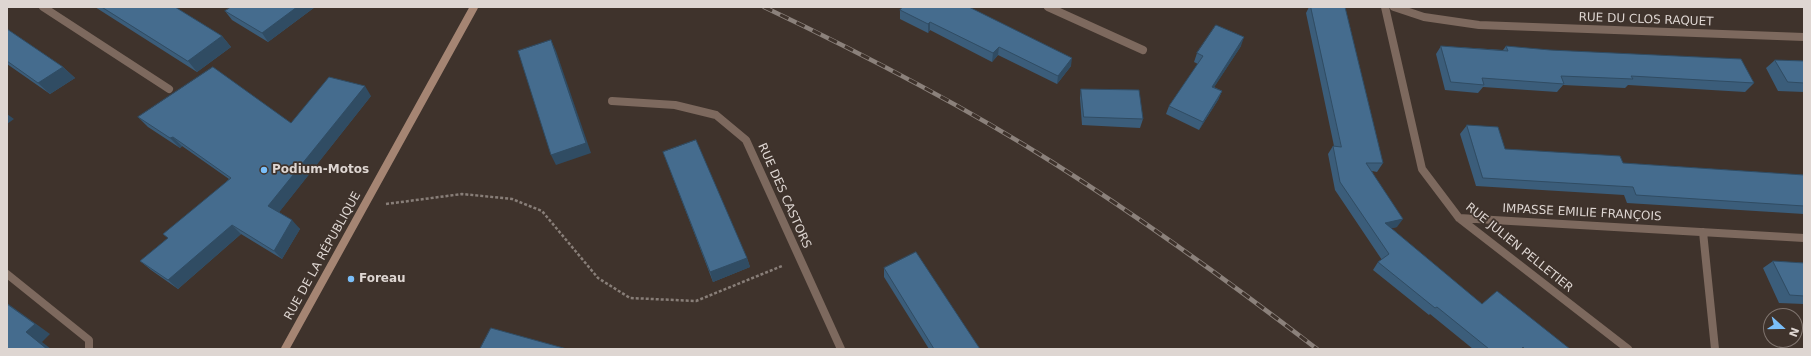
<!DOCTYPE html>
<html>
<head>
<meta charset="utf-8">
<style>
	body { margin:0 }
	#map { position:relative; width:1811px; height:356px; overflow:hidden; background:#3f332c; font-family:"DejaVu Sans",sans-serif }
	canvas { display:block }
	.frame { position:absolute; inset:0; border:8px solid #ded6d2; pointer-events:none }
	.north { position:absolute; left:1763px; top:308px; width:40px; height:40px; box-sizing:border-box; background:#3f332c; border:1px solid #7f746e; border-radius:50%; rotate:111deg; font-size:11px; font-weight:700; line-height:16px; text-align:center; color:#ded6d2 }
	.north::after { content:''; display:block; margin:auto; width:14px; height:18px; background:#7abef8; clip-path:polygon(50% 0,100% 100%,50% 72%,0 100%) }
</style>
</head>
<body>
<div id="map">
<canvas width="1811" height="356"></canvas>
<div class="frame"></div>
<div class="north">N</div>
</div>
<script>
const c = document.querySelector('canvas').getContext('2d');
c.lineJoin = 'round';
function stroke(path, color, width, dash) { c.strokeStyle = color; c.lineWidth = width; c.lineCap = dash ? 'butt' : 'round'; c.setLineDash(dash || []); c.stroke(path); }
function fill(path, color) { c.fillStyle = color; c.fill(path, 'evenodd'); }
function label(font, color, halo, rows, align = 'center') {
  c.font = font + ' "DejaVu Sans",sans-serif'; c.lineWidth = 3.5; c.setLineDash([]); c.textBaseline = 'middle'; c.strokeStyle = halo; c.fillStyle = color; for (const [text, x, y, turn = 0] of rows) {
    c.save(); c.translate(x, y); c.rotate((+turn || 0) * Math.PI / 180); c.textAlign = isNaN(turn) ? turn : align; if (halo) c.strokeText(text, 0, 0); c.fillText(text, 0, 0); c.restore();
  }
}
const path = new Path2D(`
	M 386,204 L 462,194 L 512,199 L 542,211 L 598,278 L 630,298 L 696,301 L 782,266`);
const lane = new Path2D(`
	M 43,7 L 169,89
	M 7,274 L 89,340 L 89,349`);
const street = new Path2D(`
	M 1048,7 L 1143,50
	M 1385,7 L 1422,169 L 1459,218 L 1628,349
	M 1394,7 L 1424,17 L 1479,25 L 1804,37
	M 612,101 L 675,105 L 716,115 L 746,140 L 841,349
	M 1459,218 L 1804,238
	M 1703,232 L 1715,349`);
const secondary = new Path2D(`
	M 285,349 L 474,7`);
const rail = new Path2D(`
	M 764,7 C 863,54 960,104 1052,162 C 1144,220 1231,283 1317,349`);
const wall = new Path2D(`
	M 95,7 L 175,7 L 222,36 L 231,47 L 197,72 Z
	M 315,7 L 268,42 L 232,20 L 225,11 Z
	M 900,7 L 969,7 L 1071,66 L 1057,84 L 998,55 L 992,62 L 930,30 L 928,33 L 900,19 L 900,10 L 902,8 Z
	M 1309,7 L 1345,7 L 1383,163 L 1377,172 L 1372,171 L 1397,227 L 1391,228 L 1482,304 L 1570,349 L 1473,349 L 1430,314 L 1429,315 L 1373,270 L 1378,262 L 1382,260 L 1335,190 L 1328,154 L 1333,146 L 1334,146 L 1306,13 Z
	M 7,29 L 63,67 L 75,78 L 50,94 L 7,64 Z
	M 1241,46 L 1214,87 L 1222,91 L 1218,100 L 1199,130 L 1166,114 L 1169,106 L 1198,64 L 1194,62 L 1197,53 Z
	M 1441,46 L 1503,50 L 1506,46 L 1754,83 L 1745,92 L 1628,85 L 1625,88 L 1563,85 L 1557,92 L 1483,87 L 1478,93 L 1445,90 L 1436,54 Z
	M 1775,60 L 1804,61 L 1804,92 L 1778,91 L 1766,68 Z
	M 1081,89 L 1143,119 L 1140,128 L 1082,125 L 1080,98 Z
	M 371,96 L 279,212 L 300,229 L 282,259 L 241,234 L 178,289 L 151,270 L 140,261 L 168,238 L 229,179 L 182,146 L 180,148 L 148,127 L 138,117 L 291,123 Z
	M 1467,125 L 1505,149 L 1623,163 L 1804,175 L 1804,214 L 1627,203 L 1624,195 L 1476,186 L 1460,134 Z
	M 663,152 L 747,258 L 750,267 L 713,282 Z
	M 1773,261 L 1804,263 L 1804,304 L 1779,303 L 1763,268 Z
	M 884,268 L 980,349 L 929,349 L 884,277 Z`);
const shadedWall = new Path2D(`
	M 297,7 L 315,7 L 268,42 L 262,33 Z
	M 930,22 L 930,30 L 928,33 L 928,24 Z
	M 222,36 L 231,47 L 197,72 L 188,61 Z
	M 1244,37 L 1241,46 L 1209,95 L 1212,87 Z
	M 551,40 L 556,51 L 591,153 L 556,165 L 551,155 Z
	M 999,47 L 998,55 L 992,62 L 993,53 Z
	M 1072,58 L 1071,66 L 1057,84 L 1058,76 Z
	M 63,67 L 75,78 L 50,94 L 38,83 Z
	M 365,86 L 371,96 L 277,215 L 268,206 Z
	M 1222,91 L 1218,100 L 1199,130 L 1203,122 Z
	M 7,114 L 14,119 L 7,124 Z
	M 173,137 L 182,146 L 180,148 L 170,138 Z
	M 1403,219 L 1397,227 L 1379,231 L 1385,223 Z
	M 292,220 L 300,229 L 282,259 L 274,251 Z
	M 232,225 L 241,234 L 178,289 L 168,280 Z
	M 747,258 L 750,267 L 713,282 L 710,272 Z
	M 7,303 L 50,334 L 42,342 L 51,349 L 47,349 L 26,332 L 7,304 Z`);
const building = new Path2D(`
	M 102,7 L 175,7 L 222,36 L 188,61 Z
	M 231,7 L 297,7 L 262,33 L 225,11 Z
	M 903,7 L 969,7 L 1072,58 L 1058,76 L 999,47 L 993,53 L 930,22 L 928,24 L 900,10 Z
	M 1311,7 L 1345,7 L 1383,163 L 1366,163 L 1403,219 L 1385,223 L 1482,304 L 1497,291 L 1570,349 L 1525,349 L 1523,347 L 1521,349 L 1489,349 L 1437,307 L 1435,308 L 1378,262 L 1389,254 L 1340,182 L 1333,146 L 1341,147 Z
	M 1216,25 L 1244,37 L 1212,87 L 1222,91 L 1203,122 L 1169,106 L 1203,56 L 1197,53 Z
	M 7,29 L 63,67 L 38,83 L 7,61 Z
	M 551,40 L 586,143 L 551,155 L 518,51 Z
	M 1441,46 L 1508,51 L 1506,46 L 1550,50 L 1741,59 L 1754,83 L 1631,76 L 1633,79 L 1561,76 L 1564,84 L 1482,78 L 1484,85 L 1451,82 Z
	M 1775,60 L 1804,61 L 1804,83 L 1788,82 Z
	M 213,67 L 291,123 L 329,77 L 365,86 L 268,206 L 292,220 L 274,251 L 232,225 L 168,280 L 140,261 L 168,238 L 163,234 L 231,178 L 173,137 L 170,138 L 138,117 Z
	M 1081,89 L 1139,90 L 1143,119 L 1084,117 Z
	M 1467,125 L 1498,127 L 1505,149 L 1620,156 L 1623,163 L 1804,175 L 1804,206 L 1636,195 L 1633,187 L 1483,178 Z
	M 696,140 L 747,258 L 710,272 L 663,152 Z
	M 916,252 L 980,349 L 934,349 L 884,268 Z
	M 1773,261 L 1804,263 L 1804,296 L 1790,295 Z
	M 7,304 L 35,324 L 26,332 L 47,349 L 7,349 Z
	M 491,328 L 567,349 L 480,349 Z`);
const markers = [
	[264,170,4,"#7abef8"],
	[351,279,4,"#7abef8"]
];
const streetNames = [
	["RUE DU CLOS RAQUET",1646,20,2],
	["RUE DES CASTORS",784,196,66],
	["IMPASSE EMILIE FRANÇOIS",1582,213,3],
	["RUE JULIEN PELLETIER",1519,248,39],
	["RUE DE LA RÉPUBLIQUE",323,256,-61]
];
const poiNames = [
	["Podium-Motos",272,170],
	["Foreau",359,279]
];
stroke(path, '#887e78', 2.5, [3, 2]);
stroke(lane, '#7d695e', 8);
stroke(street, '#7d695e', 8);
stroke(secondary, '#a58573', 8);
stroke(rail, '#8b817b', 4.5);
stroke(rail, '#3f332c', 3, [9]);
fill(wall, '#3b5d7a');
fill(shadedWall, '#304c63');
fill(building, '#456c8e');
stroke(building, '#304c63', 1);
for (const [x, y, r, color] of markers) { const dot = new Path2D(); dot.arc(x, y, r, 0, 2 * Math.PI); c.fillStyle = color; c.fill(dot); stroke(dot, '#3f332c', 1.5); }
label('12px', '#ded6d2', '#3f332c', streetNames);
label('bold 12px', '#ded6d2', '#3f332c', poiNames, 'left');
</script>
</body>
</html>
